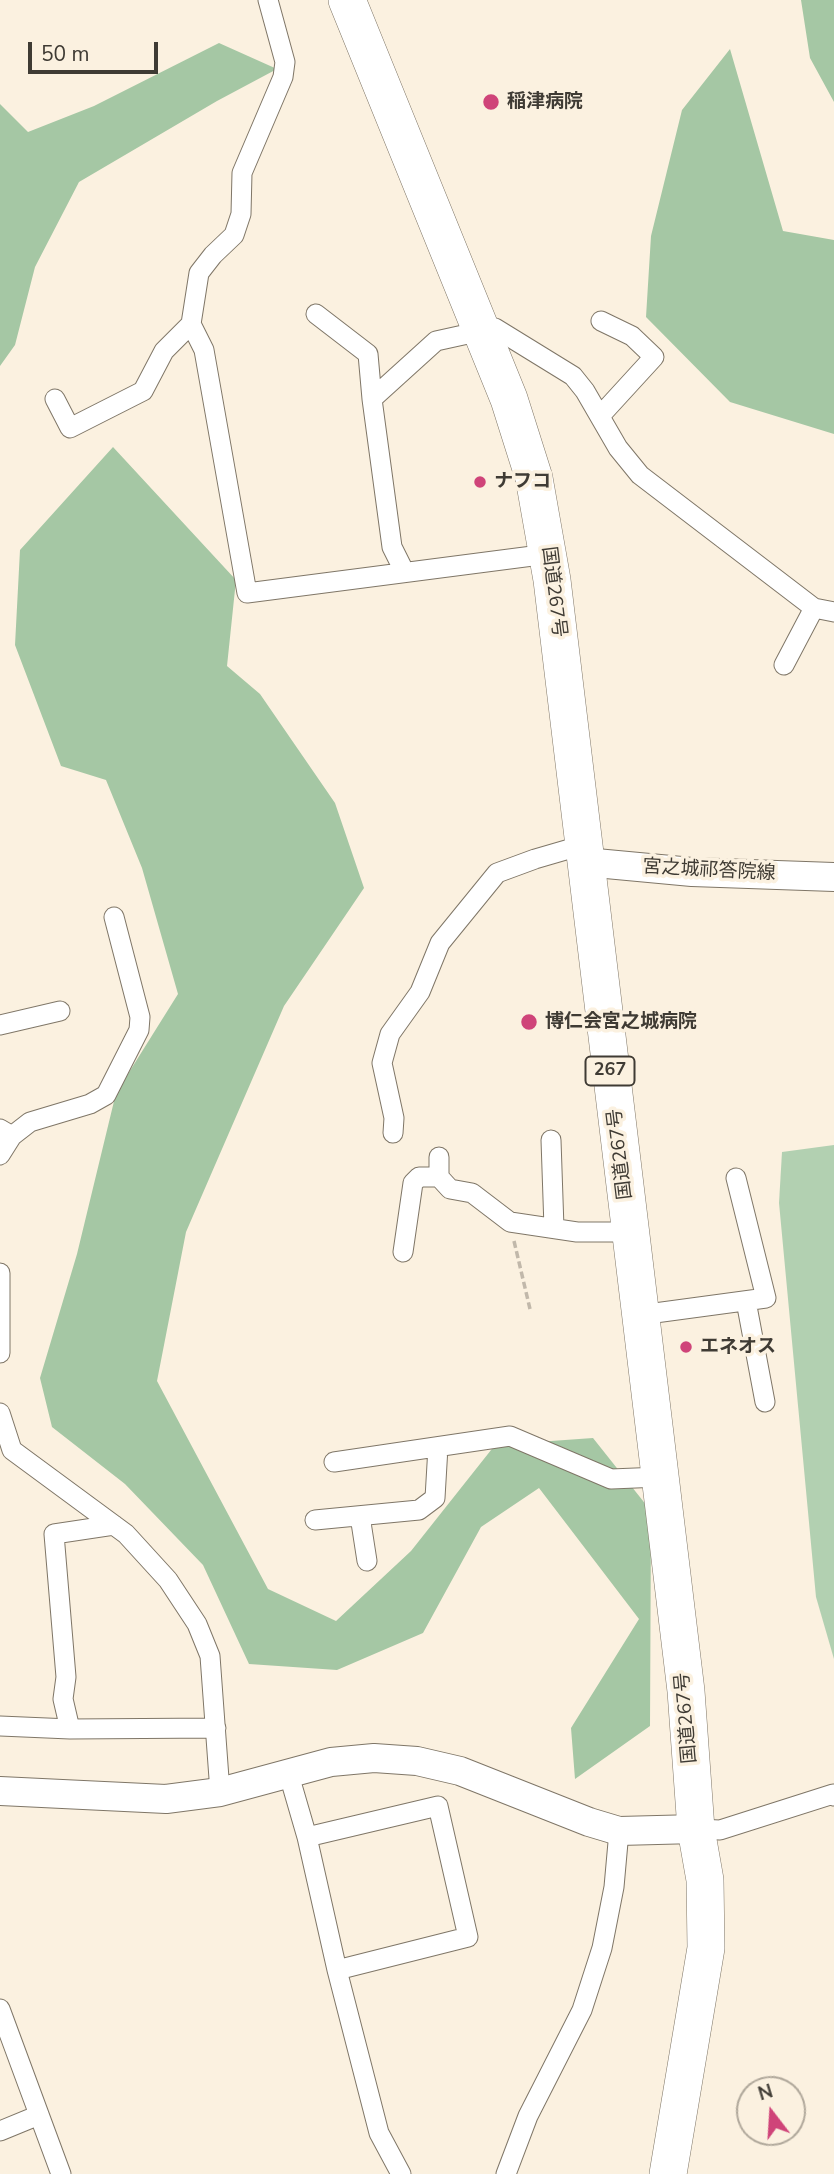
<!DOCTYPE html>
<html>
<head>
<meta charset="utf-8">
<style>
	body { margin:0 }
	#map { position:relative; width:834px; height:2174px; overflow:hidden; background:#fbf1e0; font-family:"Nunito Sans",sans-serif }
	canvas { display:block }
	.north { position:absolute; left:736px; top:2076px; width:70px; height:70px; box-sizing:border-box; background:#fbf1e0; border:2px solid #b0a89b; border-radius:50%; rotate:343deg; font-size:19px; font-weight:700; line-height:28px; text-align:center; color:#3f3b34 }
	.north::after { content:''; display:block; margin:auto; width:24px; height:32px; background:#cf4479; clip-path:polygon(50% 0,100% 100%,50% 72%,0 100%) }
	.scale { position:absolute; left:28px; top:42px; width:130px; height:32px; box-sizing:border-box; border:4px solid #3f3b34; border-top:0; padding-left:9px; font-size:21px; line-height:24px; white-space:nowrap; color:#3f3b34; -webkit-text-stroke:5px #fbf1e0; paint-order:stroke }
</style>
</head>
<body>
<div id="map">
<canvas width="834" height="2174"></canvas>
<div class="north">N</div>
<div class="scale">50 m</div>
</div>
<script>
const c = document.querySelector('canvas').getContext('2d');
c.lineJoin = 'round';
function fill(path, color) { c.fillStyle = color; c.fill(path, 'evenodd'); }
function stroke(path, color, width, dash) { c.strokeStyle = color; c.lineWidth = width; c.lineCap = dash ? 'butt' : 'round'; c.setLineDash(dash || []); c.stroke(path); }
function label(font, color, halo, rows, align = 'center') {
  c.font = font + ' "Nunito Sans","Noto Sans JP",sans-serif'; c.lineWidth = 7; c.setLineDash([]); c.textBaseline = 'middle'; c.strokeStyle = halo; c.fillStyle = color; for (const [text, x, y, turn = 0] of rows) {
    c.save(); c.translate(x, y); c.rotate((+turn || 0) * Math.PI / 180); c.textAlign = isNaN(turn) ? turn : align; if (halo) c.strokeText(text, 0, 0); c.fillText(text, 0, 0); c.restore();
  }
}
const green = new Path2D(`
	M 834,1145 L 834,1659 L 816,1597 L 779,1203 L 782,1152 Z`);
const forest = new Path2D(`
	M 801,0 L 834,0 L 834,102 L 810,58 Z
	M 219,43 L 277,69 L 217,101 L 79,182 L 35,267 L 15,345 L 0,366 L 0,104 L 28,132 L 94,106 Z
	M 730,49 L 783,231 L 834,240 L 834,434 L 730,402 L 646,317 L 651,236 L 682,110 Z
	M 113,447 L 236,580 L 227,666 L 260,694 L 335,803 L 364,888 L 284,1006 L 186,1232 L 157,1381 L 268,1589 L 336,1621 L 411,1551 L 495,1445 L 593,1438 L 651,1511 L 650,1726 L 575,1779 L 571,1728 L 639,1619 L 539,1488 L 481,1527 L 423,1633 L 337,1670 L 249,1664 L 203,1565 L 125,1484 L 52,1427 L 40,1378 L 77,1254 L 116,1093 L 178,994 L 142,868 L 106,780 L 61,766 L 15,645 L 20,550 Z`);
const path = new Path2D(`
	M 514,1241 L 530,1309`);
const street = new Path2D(`
	M 268,0 L 285,62 L 283,77 L 242,173 L 241,214 L 234,235 L 213,255 L 199,273 L 191,324 L 204,350 L 247,593 L 548,554
	M 316,314 L 368,354 L 372,399
	M 55,399 L 70,428 L 143,391 L 164,351 L 191,324
	M 600,416 L 654,357 L 632,336 L 601,321
	M 404,571 L 392,547 L 372,399 L 436,341 L 495,328 L 573,376 L 585,391 L 618,448 L 640,475 L 814,608 L 834,612
	M 784,665 L 814,608
	M 0,1025 L 60,1011
	M 0,1129 L 12,1136 L 0,1155
	M 393,1133 L 394,1118 L 382,1063 L 390,1034 L 420,992 L 440,943 L 497,873 L 535,859 L 583,845
	M 12,1136 L 30,1122 L 90,1104 L 106,1095 L 139,1030 L 140,1017 L 114,917
	M 551,1140 L 554,1228
	M 439,1157 L 439,1177
	M 403,1252 L 413,1183 L 419,1177 L 439,1177 L 450,1189 L 472,1193 L 510,1222 L 577,1232 L 630,1232
	M 0,1273 L 0,1353
	M 746,1301 L 765,1402
	M 640,1315 L 766,1298 L 736,1178
	M 0,1413 L 12,1450 L 126,1534 L 168,1580 L 197,1624 L 210,1656 L 220,1792
	M 334,1462 L 510,1436 L 611,1479 L 660,1477
	M 360,1516 L 367,1561
	M 315,1520 L 419,1510 L 435,1498 L 438,1447
	M 0,1726 L 70,1729 L 216,1728
	M 70,1729 L 63,1699 L 66,1677 L 54,1534 L 114,1525
	M 289,1775 L 307,1837 L 337,1970 L 379,2133 L 401,2174
	M 696,1829 L 720,1830 L 833,1794 L 834,1796
	M 307,1837 L 438,1806 L 468,1937 L 337,1970
	M 0,2009 L 61,2174
	M 0,2131 L 39,2115
	M 506,2174 L 528,2116 L 582,2010 L 602,1948 L 614,1887 L 619,1831`);
const secondary = new Path2D(`
	M 585,862 L 692,872 L 834,877
	M 0,1791 L 166,1799 L 220,1792 L 331,1762 L 374,1758 L 417,1761 L 460,1771 L 589,1822 L 619,1831 L 696,1829`);
const highway = new Path2D(`
	M 347,0 L 509,399 L 534,478 L 552,580 L 686,1691 L 696,1829 L 705,1880 L 706,1948 L 668,2174`);
const markers = [
	[491,102,9,"#cf4479"],
	[480,482,7,"#cf4479"],
	[529,1022,9,"#cf4479"],
	[686,1347,7,"#cf4479"]
];
const shields = [
	[610,1071,49]
];
const shieldNames = [
	["267",610,1071]
];
const poiNames = [
	["稲津病院",507,102],
	["ナフコ",494,482],
	["博仁会宮之城病院",545,1022],
	["エネオス",700,1347]
];
const streetNames = [
	["国道267号",553,592,83],
	["宮之城祁答院線",709,871,3],
	["国道267号",621,1154,-97],
	["国道267号",687,1718,-95]
];
fill(green, '#b2d0b1');
fill(forest, '#a5c7a4');
stroke(street, '#7f7667', 21);
stroke(secondary, '#7f7667', 30);
stroke(highway, '#7f7667', 38);
stroke(path, '#c1b8aa', 3.5, [7, 3.5]);
stroke(street, '#fff', 19);
stroke(secondary, '#fff', 28);
stroke(highway, '#fff', 37);
for (const [x, y, r, color] of markers) { const dot = new Path2D(); dot.arc(x, y, r, 0, 2 * Math.PI); c.fillStyle = color; c.fill(dot); stroke(dot, '#fbf1e0', 2.5); }
for (const [x, y, w] of shields) { const box = new Path2D(); box.roundRect(x - w / 2, y - 14.5, w, 29, 5); c.fillStyle = '#fbf1e0'; c.fill(box); stroke(box, '#3f3b34', 2); }
label('bold 18px', '#3f3b34', null, shieldNames);
label('bold 19px', '#3f3b34', '#fbf1e0', poiNames, 'left');
label('19px', '#3f3b34', '#fbf1e0', streetNames);
</script>
</body>
</html>
